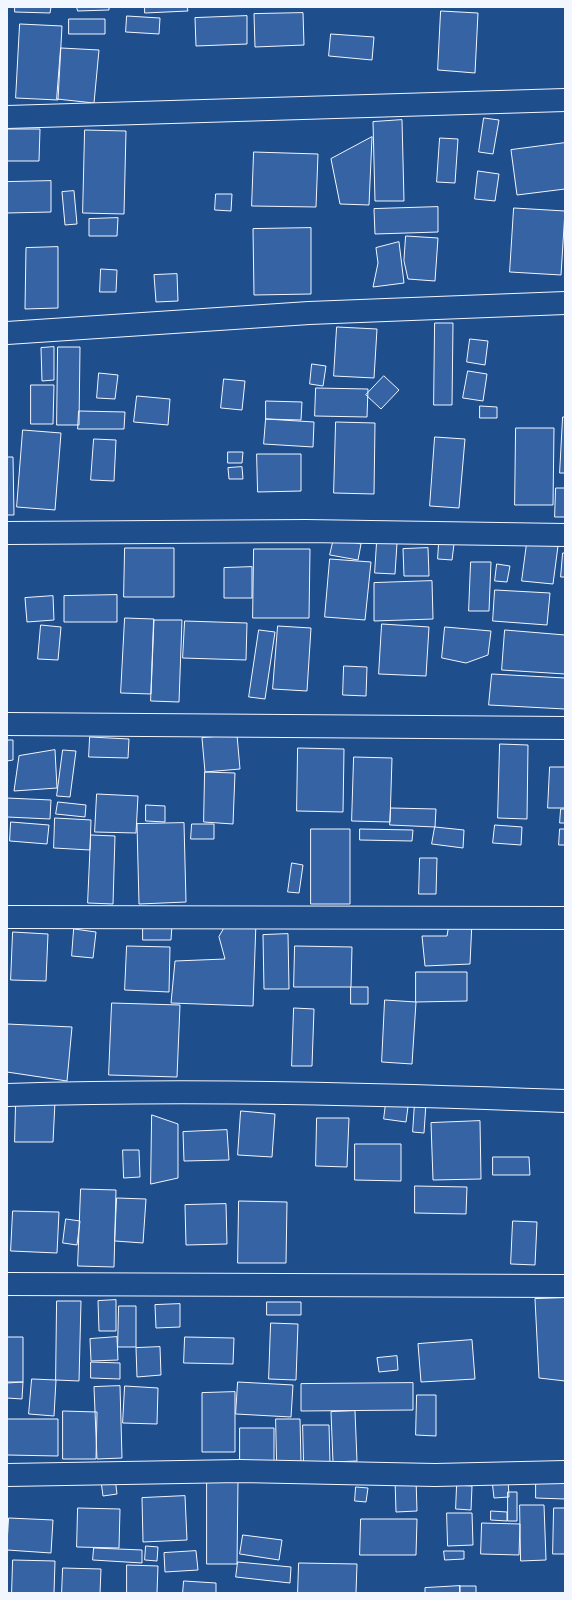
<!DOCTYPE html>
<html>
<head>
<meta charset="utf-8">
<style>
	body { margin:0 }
	#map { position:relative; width:572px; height:1600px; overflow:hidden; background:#1f4e8c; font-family:"PT Serif",serif }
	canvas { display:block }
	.frame { position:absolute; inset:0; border:8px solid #f2f6ff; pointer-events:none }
</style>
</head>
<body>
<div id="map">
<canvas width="572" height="1600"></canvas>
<div class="frame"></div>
</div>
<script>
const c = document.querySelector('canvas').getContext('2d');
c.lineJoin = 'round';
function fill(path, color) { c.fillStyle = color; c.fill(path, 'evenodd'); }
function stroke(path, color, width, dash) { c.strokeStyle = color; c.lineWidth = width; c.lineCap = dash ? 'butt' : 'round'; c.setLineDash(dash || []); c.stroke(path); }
const building = new Path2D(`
	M 15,7 L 51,7 L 50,13 L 15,12 Z
	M 77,7 L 109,7 L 109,10 L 78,11 Z
	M 145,7 L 187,7 L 188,11 L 145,13 Z
	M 441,11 L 478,13 L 475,73 L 438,70 Z
	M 303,13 L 304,45 L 255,47 L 254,14 Z
	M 127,16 L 160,18 L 159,34 L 126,32 Z
	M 247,16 L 247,44 L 196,46 L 195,18 Z
	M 69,19 L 105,19 L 105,34 L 69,34 Z
	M 20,24 L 62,26 L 58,100 L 16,98 Z
	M 331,34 L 374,37 L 372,60 L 329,56 Z
	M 61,48 L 99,50 L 94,103 L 57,99 Z
	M 484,118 L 499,120 L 493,154 L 479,152 Z
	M 402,120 L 404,201 L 375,201 L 373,122 Z
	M 7,129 L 40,129 L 39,161 L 7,161 Z
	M 85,130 L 126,131 L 124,214 L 83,213 Z
	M 372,137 L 369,205 L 340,204 L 331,159 Z
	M 440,138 L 458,139 L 455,183 L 437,182 Z
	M 565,143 L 565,189 L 517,195 L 511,150 Z
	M 254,152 L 318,154 L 316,207 L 252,206 Z
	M 478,171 L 499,174 L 495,201 L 475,199 Z
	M 51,181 L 51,212 L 7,213 L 7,182 Z
	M 74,191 L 77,224 L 65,225 L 62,192 Z
	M 216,194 L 232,194 L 231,211 L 215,210 Z
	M 438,207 L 438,232 L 375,234 L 374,209 Z
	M 514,208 L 565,211 L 561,275 L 510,272 Z
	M 118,218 L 117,236 L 89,236 L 89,219 Z
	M 311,228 L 311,294 L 254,295 L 253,229 Z
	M 406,236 L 438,238 L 435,281 L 408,279 L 404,261 Z
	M 399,242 L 404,283 L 373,287 L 378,263 L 376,248 Z
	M 58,247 L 58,308 L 25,309 L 26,248 Z
	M 101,269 L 117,270 L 116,292 L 100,292 Z
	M 177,274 L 178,301 L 156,302 L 154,275 Z
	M 435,323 L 453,323 L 452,405 L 434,405 Z
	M 337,327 L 377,329 L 374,378 L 334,376 Z
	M 470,339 L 488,341 L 485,365 L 467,362 Z
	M 54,347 L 54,380 L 42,381 L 41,348 Z
	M 58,347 L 80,347 L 79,425 L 57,425 Z
	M 312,364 L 326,366 L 323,386 L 310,384 Z
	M 468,371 L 487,374 L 483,401 L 463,398 Z
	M 99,373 L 118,375 L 115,399 L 97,398 Z
	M 384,376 L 399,390 L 381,409 L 366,395 Z
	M 224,379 L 245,381 L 242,410 L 221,408 Z
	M 31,385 L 54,385 L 53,424 L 31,424 Z
	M 316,388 L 368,389 L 367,417 L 315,416 Z
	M 137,396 L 170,399 L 168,425 L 134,422 Z
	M 266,401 L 302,402 L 301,420 L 266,419 Z
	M 480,406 L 497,407 L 497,418 L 480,418 Z
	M 79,411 L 125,412 L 124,429 L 78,429 Z
	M 563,417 L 565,417 L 565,473 L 560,473 Z
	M 266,419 L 314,422 L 313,447 L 264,444 Z
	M 336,422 L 375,423 L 374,494 L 334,493 Z
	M 516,428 L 554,428 L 553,505 L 515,505 Z
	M 23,430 L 61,433 L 55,510 L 17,507 Z
	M 435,437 L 465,439 L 459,508 L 430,506 Z
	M 94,439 L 116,440 L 114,481 L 91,480 Z
	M 228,452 L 243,452 L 242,463 L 228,463 Z
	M 257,454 L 301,454 L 301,491 L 258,492 Z
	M 7,457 L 13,457 L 14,515 L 7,515 Z
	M 242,467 L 243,479 L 229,479 L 228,468 Z
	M 556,488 L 565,488 L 565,517 L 555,517 Z
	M 334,538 L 361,544 L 358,560 L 330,555 Z
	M 377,542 L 397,543 L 395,574 L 375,573 Z
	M 439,543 L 454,544 L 452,560 L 438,559 Z
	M 527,543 L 558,546 L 553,584 L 522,581 Z
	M 125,548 L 174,548 L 174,597 L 124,597 Z
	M 428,548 L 429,576 L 404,576 L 403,549 Z
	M 254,549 L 310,549 L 309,618 L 253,618 Z
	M 563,553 L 565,553 L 565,577 L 561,577 Z
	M 330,559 L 371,562 L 365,620 L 325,617 Z
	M 471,562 L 491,562 L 489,611 L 469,611 Z
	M 497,564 L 510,566 L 507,582 L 495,581 Z
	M 252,567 L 252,598 L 224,598 L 224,568 Z
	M 432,581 L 433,619 L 374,621 L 374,583 Z
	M 495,590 L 550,593 L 547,625 L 493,621 Z
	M 117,595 L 117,622 L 64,622 L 64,596 Z
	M 53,596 L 54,620 L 27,622 L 25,598 Z
	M 125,618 L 154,619 L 151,694 L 121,693 Z
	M 154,620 L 182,620 L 179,702 L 151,701 Z
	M 185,621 L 247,623 L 246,660 L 183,658 Z
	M 382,624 L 429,627 L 426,676 L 379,674 Z
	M 41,625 L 61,627 L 58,660 L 38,659 Z
	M 278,626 L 311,628 L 307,691 L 273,689 Z
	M 445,627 L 491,631 L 488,655 L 466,663 L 442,658 Z
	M 259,630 L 275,632 L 265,699 L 249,697 Z
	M 505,630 L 565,635 L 565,674 L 502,670 Z
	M 344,666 L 367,667 L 366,696 L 343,695 Z
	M 492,674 L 565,678 L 565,709 L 489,705 Z
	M 237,735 L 240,769 L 205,772 L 202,738 Z
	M 90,737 L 129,739 L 128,758 L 89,757 Z
	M 7,740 L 13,740 L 13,760 L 7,761 Z
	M 500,744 L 528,745 L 527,819 L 498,818 Z
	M 298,748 L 344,749 L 343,812 L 297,811 Z
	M 55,750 L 57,788 L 14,791 L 19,756 Z
	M 63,750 L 76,751 L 70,797 L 57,796 Z
	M 354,757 L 392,758 L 390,822 L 352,821 Z
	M 550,767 L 565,767 L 565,808 L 548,808 Z
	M 205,772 L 235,773 L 233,824 L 204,822 Z
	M 97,794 L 138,796 L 136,833 L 95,832 Z
	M 7,798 L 51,800 L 50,819 L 7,817 Z
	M 58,802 L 86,805 L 85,817 L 56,814 Z
	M 146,805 L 165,806 L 165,822 L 146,821 Z
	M 391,808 L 436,809 L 435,827 L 390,825 Z
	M 561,809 L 565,809 L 565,823 L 560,823 Z
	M 55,818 L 91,820 L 90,850 L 54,848 Z
	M 11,822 L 49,825 L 47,844 L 10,841 Z
	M 184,823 L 186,902 L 139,904 L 137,824 Z
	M 192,824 L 214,824 L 214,839 L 191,839 Z
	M 495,825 L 522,827 L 521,845 L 493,843 Z
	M 435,827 L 464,830 L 463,848 L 432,844 Z
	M 311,829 L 350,829 L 350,904 L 311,904 Z
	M 360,829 L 413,830 L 412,841 L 360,840 Z
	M 560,829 L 565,829 L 565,845 L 559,845 Z
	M 91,835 L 115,836 L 113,904 L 88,903 Z
	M 420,858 L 437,858 L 436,894 L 419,894 Z
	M 292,863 L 303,865 L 299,893 L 288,892 Z
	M 230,918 L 256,922 L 253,1006 L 171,1003 L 175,961 L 225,959 L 219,937 Z
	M 472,921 L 470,964 L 425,966 L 422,936 L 447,936 L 449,924 Z
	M 143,925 L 172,925 L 171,940 L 143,940 Z
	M 74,929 L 96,932 L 93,958 L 72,956 Z
	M 13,932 L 48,934 L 46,981 L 11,980 Z
	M 288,934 L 289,989 L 264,989 L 263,935 Z
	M 127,946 L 170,947 L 169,992 L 125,990 Z
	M 295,946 L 352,947 L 351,987 L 294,987 Z
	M 416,972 L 467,972 L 467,1001 L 416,1002 Z
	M 351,987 L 368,987 L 368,1004 L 351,1004 Z
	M 385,1000 L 416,1002 L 412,1064 L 382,1062 Z
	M 112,1003 L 180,1005 L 177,1077 L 109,1075 Z
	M 294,1008 L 314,1009 L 312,1066 L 292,1066 Z
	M 7,1024 L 72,1027 L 67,1081 L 7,1072 Z
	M 387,1095 L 409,1099 L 406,1122 L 384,1119 Z
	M 16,1102 L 55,1102 L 53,1142 L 15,1142 Z
	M 415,1102 L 426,1103 L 424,1133 L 413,1132 Z
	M 241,1111 L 275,1114 L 272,1157 L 238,1155 Z
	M 152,1115 L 178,1124 L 178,1178 L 151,1184 Z
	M 317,1118 L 349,1118 L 347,1167 L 316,1166 Z
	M 480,1121 L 481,1179 L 433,1180 L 431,1123 Z
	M 227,1130 L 229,1160 L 184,1161 L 183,1132 Z
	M 355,1144 L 401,1144 L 401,1181 L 355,1180 Z
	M 123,1150 L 139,1150 L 140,1177 L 124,1178 Z
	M 493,1157 L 529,1157 L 530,1175 L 493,1175 Z
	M 415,1186 L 467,1187 L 466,1214 L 415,1213 Z
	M 81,1189 L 116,1190 L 114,1267 L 78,1266 Z
	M 117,1198 L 146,1199 L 143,1243 L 115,1241 Z
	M 239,1201 L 287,1202 L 286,1263 L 238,1263 Z
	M 226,1204 L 227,1244 L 186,1245 L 185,1205 Z
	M 13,1211 L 59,1212 L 57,1253 L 11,1251 Z
	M 66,1219 L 80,1221 L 77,1245 L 63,1243 Z
	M 513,1221 L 537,1222 L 535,1265 L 511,1264 Z
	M 565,1298 L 565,1381 L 539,1378 L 535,1299 Z
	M 116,1300 L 116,1331 L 99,1331 L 98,1301 Z
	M 57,1301 L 81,1301 L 79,1381 L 56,1380 Z
	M 267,1302 L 301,1302 L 301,1315 L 267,1315 Z
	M 180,1304 L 180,1327 L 156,1328 L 155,1305 Z
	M 119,1306 L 136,1306 L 136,1347 L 118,1347 Z
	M 271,1323 L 298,1324 L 296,1380 L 269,1379 Z
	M 7,1337 L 23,1337 L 23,1382 L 7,1383 Z
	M 117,1337 L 118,1360 L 91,1361 L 90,1339 Z
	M 185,1337 L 234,1338 L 233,1364 L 184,1363 Z
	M 472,1340 L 475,1379 L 421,1382 L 418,1344 Z
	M 160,1347 L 161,1375 L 137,1377 L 136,1348 Z
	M 397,1356 L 398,1370 L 379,1372 L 377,1358 Z
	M 91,1362 L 120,1363 L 120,1379 L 91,1378 Z
	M 32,1379 L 56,1380 L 54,1416 L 29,1414 Z
	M 7,1382 L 23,1382 L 22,1399 L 7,1398 Z
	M 238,1382 L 293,1385 L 291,1417 L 236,1414 Z
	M 413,1383 L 413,1410 L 301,1411 L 301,1384 Z
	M 120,1386 L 122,1458 L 97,1459 L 94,1387 Z
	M 125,1386 L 158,1388 L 157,1424 L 123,1423 Z
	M 235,1392 L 235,1452 L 202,1452 L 202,1393 Z
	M 417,1395 L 436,1395 L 436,1436 L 416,1435 Z
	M 63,1411 L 97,1412 L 96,1459 L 63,1459 Z
	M 355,1411 L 357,1461 L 333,1462 L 331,1412 Z
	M 7,1419 L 58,1419 L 58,1456 L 7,1455 Z
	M 276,1419 L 300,1419 L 301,1462 L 277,1462 Z
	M 303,1425 L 329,1425 L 330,1463 L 304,1464 Z
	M 240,1428 L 274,1428 L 274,1463 L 240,1463 Z
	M 115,1478 L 117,1494 L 103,1496 L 101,1481 Z
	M 416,1478 L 417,1511 L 396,1512 L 395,1479 Z
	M 508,1479 L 509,1497 L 494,1498 L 492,1480 Z
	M 207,1480 L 238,1480 L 237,1564 L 207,1564 Z
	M 536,1482 L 565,1482 L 565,1499 L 536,1498 Z
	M 457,1485 L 472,1486 L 471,1510 L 456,1509 Z
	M 356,1487 L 368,1488 L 366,1502 L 355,1501 Z
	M 508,1492 L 517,1492 L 517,1521 L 508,1521 Z
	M 185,1496 L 187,1540 L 143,1542 L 142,1498 Z
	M 520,1505 L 544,1505 L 546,1560 L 521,1561 Z
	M 78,1508 L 120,1509 L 119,1548 L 77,1547 Z
	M 554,1508 L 565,1508 L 565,1554 L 553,1554 Z
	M 491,1511 L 507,1512 L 507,1521 L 491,1520 Z
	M 447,1513 L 472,1513 L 473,1545 L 448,1546 Z
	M 9,1518 L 53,1520 L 51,1553 L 7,1550 Z
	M 361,1519 L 417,1519 L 416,1555 L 360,1555 Z
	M 482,1523 L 520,1524 L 519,1555 L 481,1554 Z
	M 243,1535 L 282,1540 L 279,1560 L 240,1554 Z
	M 146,1546 L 158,1547 L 157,1561 L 145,1560 Z
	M 94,1548 L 142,1550 L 142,1563 L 93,1560 Z
	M 196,1551 L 198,1570 L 165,1572 L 164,1553 Z
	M 444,1551 L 464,1551 L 464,1559 L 445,1560 Z
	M 13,1560 L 55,1561 L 54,1593 L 12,1593 Z
	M 238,1562 L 291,1567 L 290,1583 L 236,1577 Z
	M 299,1563 L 357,1564 L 356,1593 L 298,1593 Z
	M 127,1565 L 158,1566 L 157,1593 L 127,1593 Z
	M 63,1568 L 101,1569 L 100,1593 L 62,1593 Z
	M 184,1581 L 216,1583 L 216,1593 L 183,1593 Z
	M 460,1586 L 476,1586 L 476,1593 L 460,1593 Z
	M 460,1586 L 460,1593 L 425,1593 L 425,1588 Z`);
const street = new Path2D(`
	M 7,117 L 565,100
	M 7,333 L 309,313 L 565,303
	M 7,533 L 306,531 L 565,535
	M 7,724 L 565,728
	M 7,917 L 565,918
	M 7,1095 C 193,1089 379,1094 565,1101
	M 7,1284 L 565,1286
	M 7,1475 L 240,1471 L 435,1475 L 565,1472`);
fill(building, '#3563a3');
stroke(building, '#f2f6ff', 1);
stroke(street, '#f2f6ff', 24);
stroke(street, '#1f4e8c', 22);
</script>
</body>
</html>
